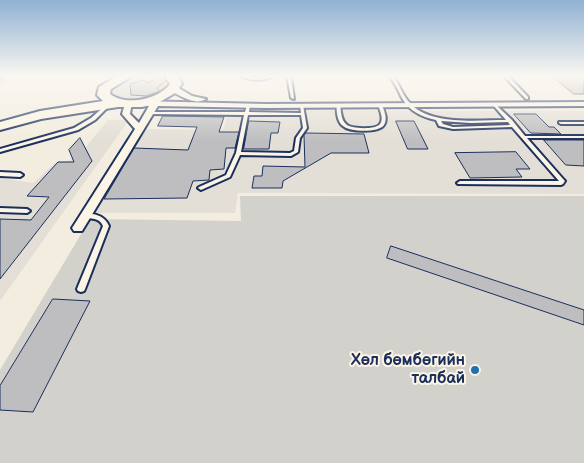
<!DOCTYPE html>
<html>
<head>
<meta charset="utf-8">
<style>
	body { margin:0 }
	canvas { display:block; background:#f3ede0 }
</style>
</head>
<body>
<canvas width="584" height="463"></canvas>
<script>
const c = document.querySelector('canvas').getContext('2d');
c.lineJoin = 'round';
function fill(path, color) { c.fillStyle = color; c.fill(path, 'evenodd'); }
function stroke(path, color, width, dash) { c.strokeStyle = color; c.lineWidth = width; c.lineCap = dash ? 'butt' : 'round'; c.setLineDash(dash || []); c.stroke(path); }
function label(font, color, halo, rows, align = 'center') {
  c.font = font + ' "Balsamiq Sans",sans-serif'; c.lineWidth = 4; c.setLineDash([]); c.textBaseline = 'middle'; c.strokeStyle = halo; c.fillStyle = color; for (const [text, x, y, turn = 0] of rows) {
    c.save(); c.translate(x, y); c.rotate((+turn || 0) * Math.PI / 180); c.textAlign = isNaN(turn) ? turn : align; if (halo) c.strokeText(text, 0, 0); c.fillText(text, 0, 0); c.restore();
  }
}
const built = new Path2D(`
	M 229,110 L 584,111 L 584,194 L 238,193 L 235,213 L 91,213 L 140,129 L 223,130 Z
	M 108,120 L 129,120 L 0,301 L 0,178 L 33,183 L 55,163 L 68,161 L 84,149 Z`);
const green = new Path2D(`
	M 136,76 L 159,76 L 167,79 L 169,84 C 160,101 127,105 112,95 L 110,91 C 114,82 126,78 136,76 Z
	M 240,196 L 584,196 L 584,463 L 0,463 L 0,370 L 90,219 L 241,221 Z`);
const stream = new Path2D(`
	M 0,79 L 8,76`);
const building = new Path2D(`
	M 163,76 L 166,81 L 157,88 L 160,91 L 146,96 L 131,95 L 130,84 L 144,80 L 146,83 Z
	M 552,76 L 584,76 L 584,94 L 574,94 Z
	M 514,114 L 536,114 L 549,127 L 554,127 L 561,134 L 531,133 Z
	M 163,116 L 224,117 L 219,132 L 239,132 L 235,148 L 226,148 L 224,169 L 210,170 L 209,180 L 193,181 L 187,198 L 104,199 L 134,148 L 188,150 L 197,127 L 158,126 Z
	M 249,121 L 280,122 L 278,133 L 271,133 L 269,149 L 244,149 Z
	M 396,121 L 414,121 L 428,149 L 408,149 Z
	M 306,133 L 364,134 L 369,153 L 331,153 L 283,181 L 282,188 L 252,188 L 254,176 L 262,176 L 263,166 L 305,167 L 304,136 Z
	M 80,138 L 92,161 L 0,279 L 0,219 L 31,220 L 49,197 L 27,196 L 58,162 L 74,162 L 69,150 Z
	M 544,140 L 584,140 L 584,166 L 566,165 Z
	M 516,152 L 530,169 L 516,169 L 522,177 L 470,178 L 455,153 Z
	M 391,246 L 584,310 L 584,325 L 387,258 Z
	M 53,299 L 90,301 L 33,412 L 0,410 L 0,386 Z`);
const path = new Path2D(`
	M 0,82 L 19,76`);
const service = new Path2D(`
	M 240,76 L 257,78 L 274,76 C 263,81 251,81 240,76 Z
	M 287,76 L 291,76 L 294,99 L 291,98 Z
	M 389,76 L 393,76 L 395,79 C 400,86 403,96 409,102 C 429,126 477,120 506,120 L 493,105 L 495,104 L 512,120 L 525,136 L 584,136 L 584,138 L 527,138 L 564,180 L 565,181 L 563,184 L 561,185 L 458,184 L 457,183 L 460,181 L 559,181 L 512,127 L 453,129 L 439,126 L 436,120 C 422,117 409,111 402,98 C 398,90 395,83 389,76 ZM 441,121 L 471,123 L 508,122 L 510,125 L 453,127 L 443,124 Z
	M 504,76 L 508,76 L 528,97 L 528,99 L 526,99 Z
	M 107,104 L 110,105 L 95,120 L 78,130 L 0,152 L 0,149 L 74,128 L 91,118 Z
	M 337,104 L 340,105 C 341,111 341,120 346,124 C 350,129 376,130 380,124 C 384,119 380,110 378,105 L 380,104 C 383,106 384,110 385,114 C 386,117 386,122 384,125 C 379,133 349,132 343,126 C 337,122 336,110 337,104 Z
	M 247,105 L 250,106 L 249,112 L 301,113 L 300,106 L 303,105 L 307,128 L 300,138 L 298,152 L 291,156 L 240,155 L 230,177 L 201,190 L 198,188 L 199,187 L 226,175 L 236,153 L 244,115 L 149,114 L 147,113 L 149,112 L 245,112 ZM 248,115 L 301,115 L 303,128 L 296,138 L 294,151 L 290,153 L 241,152 Z
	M 559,122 L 584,122 L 584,124 L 561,124 L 559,123 Z
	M 0,172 L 20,173 L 23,175 L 20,177 L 0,176 Z
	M 0,208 L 27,209 L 30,211 L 27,213 L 0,212 Z
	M 83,214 C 94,213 104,215 109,226 L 85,289 L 84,291 L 81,292 L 78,291 L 77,289 L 103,226 C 99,217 91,219 83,218 L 82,216 Z`);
const minor = new Path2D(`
	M 171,87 L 177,87 L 192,96 L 206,99 C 195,106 181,96 171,91 Z
	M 137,101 L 266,104 L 584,102 L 584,106 L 266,108 L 158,106 L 82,231 L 74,231 L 72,228 L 74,225 L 135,129 L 122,114 L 125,104 L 132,102 L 130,114 L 139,123 L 149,106 L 137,105 Z`);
const trunk = new Path2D(`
	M 117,76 L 132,76 L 111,89 L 110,94 C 126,106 158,100 170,84 L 165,76 L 178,76 L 182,84 L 175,93 L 158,103 L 142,107 L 118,107 L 41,119 L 0,130 L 0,122 L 40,111 L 103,101 L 97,95 L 99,87 Z`);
const markers = [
	[475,370,5,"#1f6fb2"]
];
const nearPoinames = [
	["Хөл бөмбөгийн",465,361],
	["талбай",465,379]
];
fill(built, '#e3dfd6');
fill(green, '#d3d1cc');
stroke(stream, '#707a91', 2.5);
fill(building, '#bebec0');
stroke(building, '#1b2f5e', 1);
stroke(service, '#1b2f5e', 4);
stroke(minor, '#1b2f5e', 4);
stroke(trunk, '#1b2f5e', 4);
stroke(path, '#1b2f5e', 2, [0.5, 2.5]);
fill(service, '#fcf5e5');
fill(minor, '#fcf5e5');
fill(trunk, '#fcf5e5');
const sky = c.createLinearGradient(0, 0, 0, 141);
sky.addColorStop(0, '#8fb1d3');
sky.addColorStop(0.54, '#faf7f1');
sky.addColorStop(1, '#faf7f100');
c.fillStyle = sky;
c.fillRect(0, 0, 584, 141);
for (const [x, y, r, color] of markers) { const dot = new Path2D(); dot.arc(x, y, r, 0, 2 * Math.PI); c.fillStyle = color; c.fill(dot); stroke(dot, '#fcf5e5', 2); }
label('bold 16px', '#1b2f5e', '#fcf5e5', nearPoinames, 'right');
</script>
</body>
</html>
